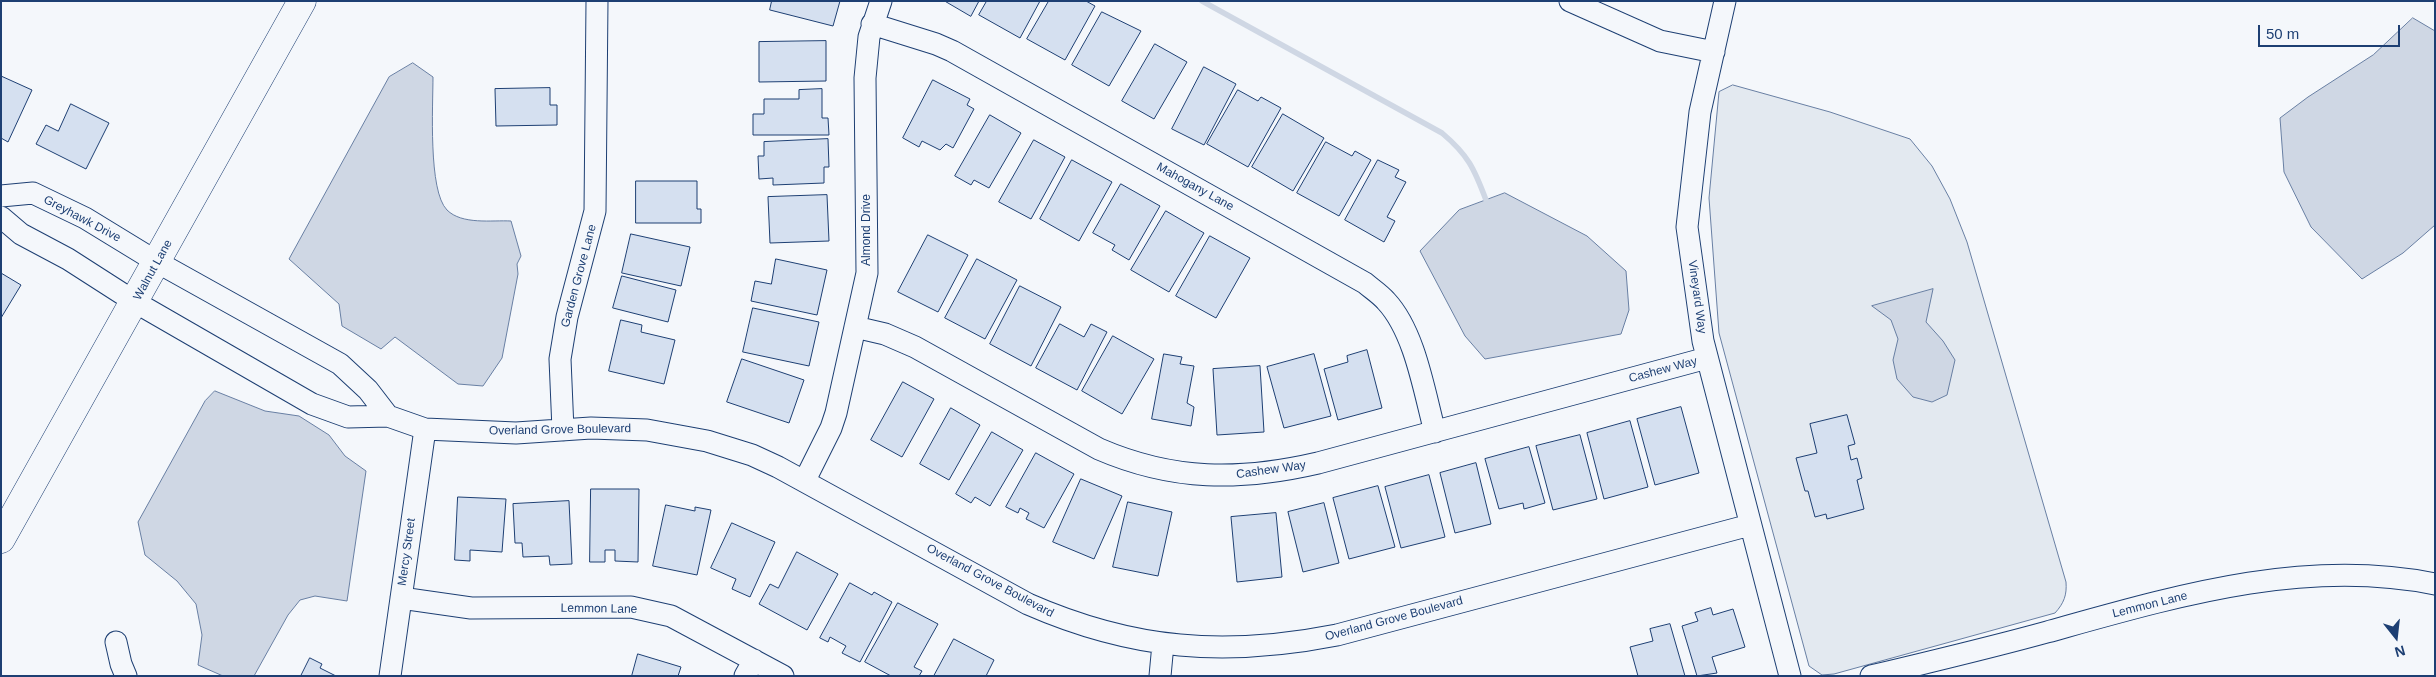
<!DOCTYPE html>
<html>
<head>
<meta charset="utf-8">
<style>
	body { margin:0 }
	#map { position:relative; width:2436px; height:677px; overflow:hidden; background:#f4f7fb; font-family:Helvetica,sans-serif }
	canvas { display:block }
	.frame { position:absolute; inset:0; border:2px solid #1d3f73; pointer-events:none }
	.north { position:absolute; left:2371px; top:612px; width:50px; height:50px; -webkit-text-stroke:4px #f4f7fb; paint-order:stroke; rotate:164deg; font-size:14px; font-weight:700; line-height:20px; text-align:center; color:#1d3f73 }
	.north::after { content:''; display:block; margin:auto; width:18px; height:22px; background:#1d3f73; clip-path:polygon(50% 0,100% 100%,50% 72%,0 100%) }
	.scale { position:absolute; left:2258px; top:25px; width:142px; height:22px; box-sizing:border-box; border:2px solid #1d3f73; border-top:0; padding-left:6px; font-size:15px; line-height:18px; white-space:nowrap; color:#1d3f73; -webkit-text-stroke:4px #f4f7fb; paint-order:stroke }
</style>
</head>
<body>
<div id="map">
<canvas width="2436" height="677"></canvas>
<div class="frame"></div>
<div class="north">N</div>
<div class="scale">50 m</div>
</div>
<script>
const c = document.querySelector('canvas').getContext('2d');
c.lineJoin = 'round';
function fill(path, color) { c.fillStyle = color; c.fill(path, 'evenodd'); }
function stroke(path, color, width, dash) { c.strokeStyle = color; c.lineWidth = width; c.lineCap = dash ? 'butt' : 'round'; c.setLineDash(dash || []); c.stroke(path); }
function label(font, color, halo, rows, align = 'center') {
  c.font = font + ' Helvetica,sans-serif'; c.lineWidth = 4; c.setLineDash([]); c.textBaseline = 'middle'; c.strokeStyle = halo; c.fillStyle = color; for (const [text, x, y, turn = 0] of rows) {
    c.save(); c.translate(x, y); c.rotate((+turn || 0) * Math.PI / 180); c.textAlign = isNaN(turn) ? turn : align; if (halo) c.strokeText(text, 0, 0); c.fillText(text, 0, 0); c.restore();
  }
}
const green = new Path2D(`
	M 1733,85 L 1830,112 L 1910,139 L 1932,166 L 1950,199 L 1967,242 L 2066,582 C 2067,595 2064,603 2055,613 L 1834,674 L 1822,675 L 1809,666 L 1719,333 L 1709,198 L 1719,92 Z`);
const water = new Path2D(`
	M 2413,18 L 2435,31 L 2435,225 L 2403,253 L 2362,279 L 2311,227 L 2284,172 L 2280,118 L 2308,97 L 2373,55 Z
	M 413,63 L 433,77 C 433,105 428,191 447,210 C 462,225 492,220 511,221 L 521,256 L 517,264 L 518,274 L 502,358 L 483,386 L 458,384 L 395,337 L 381,349 L 342,326 L 339,304 L 289,259 L 389,77 Z
	M 1505,193 L 1587,236 L 1626,271 L 1629,310 L 1621,334 L 1485,359 L 1465,336 L 1420,251 L 1459,210 Z
	M 1933,289 L 1926,322 L 1943,341 L 1955,360 L 1947,395 L 1932,402 L 1913,397 L 1897,379 L 1893,360 L 1898,339 L 1891,320 L 1872,306 Z
	M 215,391 L 265,411 L 299,416 L 329,435 L 345,456 L 366,471 L 347,601 L 315,596 L 300,600 L 288,615 L 254,676 L 223,676 L 198,665 L 202,635 L 196,604 L 177,581 L 145,555 L 138,522 L 205,401 Z`);
const stream = new Path2D(`
	M 1202,1 L 1442,133 C 1468,155 1474,168 1486,200`);
const building = new Path2D(`
	M 772,1 L 840,1 L 833,26 L 770,10 Z
	M 945,1 L 979,1 L 971,16 Z
	M 987,1 L 1040,1 L 1020,38 L 979,15 Z
	M 1049,1 L 1086,1 L 1095,6 L 1065,60 L 1027,39 Z
	M 1102,12 L 1141,31 L 1109,86 L 1072,65 Z
	M 826,41 L 826,81 L 759,82 L 759,42 Z
	M 1155,44 L 1187,62 L 1154,119 L 1122,101 Z
	M 1204,67 L 1236,84 L 1204,145 L 1172,129 Z
	M 1,76 L 32,90 L 8,142 L 1,138 Z
	M 933,80 L 970,99 L 967,105 L 974,109 L 953,148 L 946,144 L 940,150 L 922,141 L 919,147 L 903,138 Z
	M 550,88 L 550,105 L 557,105 L 557,125 L 496,126 L 495,89 Z
	M 822,89 L 822,118 L 828,118 L 829,135 L 753,135 L 753,114 L 764,114 L 764,99 L 799,99 L 799,90 Z
	M 1238,90 L 1258,101 L 1261,97 L 1281,108 L 1248,167 L 1207,144 Z
	M 71,104 L 109,123 L 86,169 L 36,144 L 46,125 L 58,131 Z
	M 1283,114 L 1324,138 L 1293,191 L 1252,167 Z
	M 990,115 L 1021,133 L 989,188 L 974,180 L 971,185 L 955,176 Z
	M 828,139 L 829,167 L 824,167 L 824,183 L 773,185 L 773,178 L 759,179 L 758,156 L 764,156 L 764,142 Z
	M 1034,140 L 1065,157 L 1031,219 L 999,202 Z
	M 1326,142 L 1352,156 L 1355,151 L 1371,160 L 1339,216 L 1297,193 Z
	M 1072,160 L 1112,182 L 1079,241 L 1040,219 Z
	M 1378,160 L 1399,170 L 1395,177 L 1406,182 L 1387,217 L 1395,221 L 1384,242 L 1345,220 Z
	M 636,181 L 697,181 L 697,209 L 701,209 L 701,223 L 636,223 Z
	M 1121,184 L 1160,206 L 1129,260 L 1112,250 L 1115,245 L 1093,233 Z
	M 827,195 L 829,241 L 770,243 L 768,197 Z
	M 1166,211 L 1204,233 L 1169,292 L 1131,270 Z
	M 631,234 L 690,247 L 681,286 L 622,273 Z
	M 928,235 L 968,255 L 938,312 L 898,292 Z
	M 1210,236 L 1250,258 L 1216,318 L 1176,296 Z
	M 776,259 L 827,270 L 817,315 L 751,301 L 755,281 L 771,284 Z
	M 977,259 L 1017,280 L 985,339 L 945,318 Z
	M 1,273 L 21,285 L 1,318 Z
	M 622,276 L 676,290 L 668,322 L 613,308 Z
	M 1020,286 L 1061,307 L 1031,366 L 990,344 Z
	M 753,308 L 819,322 L 809,366 L 743,352 Z
	M 621,320 L 642,325 L 641,332 L 675,340 L 664,384 L 609,371 Z
	M 1060,324 L 1084,337 L 1091,324 L 1107,332 L 1077,390 L 1036,368 Z
	M 1113,336 L 1154,359 L 1122,414 L 1082,391 Z
	M 1367,350 L 1382,408 L 1338,420 L 1324,369 L 1348,362 L 1347,356 Z
	M 1164,354 L 1182,357 L 1180,364 L 1194,366 L 1187,403 L 1194,407 L 1191,426 L 1152,419 Z
	M 1314,354 L 1331,416 L 1284,428 L 1267,367 Z
	M 742,359 L 804,380 L 789,423 L 727,402 Z
	M 1260,366 L 1264,432 L 1217,435 L 1213,369 Z
	M 903,382 L 934,399 L 902,457 L 871,440 Z
	M 1681,407 L 1699,473 L 1655,485 L 1637,419 Z
	M 951,408 L 980,425 L 949,480 L 920,464 Z
	M 1847,415 L 1855,444 L 1848,446 L 1851,460 L 1857,458 L 1862,478 L 1857,480 L 1864,509 L 1827,519 L 1826,514 L 1815,517 L 1808,491 L 1805,491 L 1796,458 L 1817,453 L 1810,424 Z
	M 1630,421 L 1648,487 L 1604,499 L 1587,433 Z
	M 992,432 L 1023,450 L 990,506 L 975,497 L 971,503 L 956,494 Z
	M 1580,435 L 1597,499 L 1553,510 L 1536,446 Z
	M 1529,447 L 1545,503 L 1524,509 L 1523,503 L 1499,509 L 1485,459 Z
	M 1036,453 L 1074,474 L 1044,528 L 1026,519 L 1029,513 L 1020,508 L 1018,513 L 1006,507 Z
	M 1476,463 L 1491,524 L 1455,533 L 1440,473 Z
	M 1429,475 L 1445,537 L 1401,548 L 1385,487 Z
	M 1081,479 L 1122,496 L 1094,559 L 1053,542 Z
	M 1378,486 L 1395,547 L 1349,559 L 1333,498 Z
	M 591,489 L 639,489 L 638,562 L 615,561 L 615,550 L 605,550 L 605,562 L 590,562 Z
	M 458,497 L 506,499 L 502,552 L 470,550 L 470,561 L 455,560 Z
	M 569,501 L 572,564 L 550,565 L 549,556 L 523,557 L 522,543 L 515,543 L 513,504 Z
	M 1128,502 L 1172,512 L 1158,576 L 1113,567 Z
	M 1324,503 L 1339,563 L 1303,572 L 1288,512 Z
	M 666,505 L 695,511 L 695,507 L 711,510 L 697,575 L 653,566 Z
	M 1276,513 L 1282,577 L 1237,582 L 1231,517 Z
	M 732,523 L 775,542 L 750,597 L 732,589 L 736,579 L 711,568 Z
	M 797,552 L 838,574 L 807,630 L 759,604 L 770,584 L 778,588 Z
	M 850,583 L 872,595 L 874,592 L 892,602 L 860,662 L 842,653 L 846,646 L 830,637 L 828,642 L 820,638 Z
	M 898,603 L 938,624 L 914,667 L 922,671 L 919,676 L 891,676 L 865,662 Z
	M 1711,608 L 1713,615 L 1733,609 L 1745,647 L 1712,657 L 1717,673 L 1697,676 L 1682,626 L 1698,621 L 1695,613 Z
	M 1670,624 L 1685,676 L 1638,676 L 1630,647 L 1653,641 L 1650,629 Z
	M 954,639 L 994,660 L 986,676 L 934,676 Z
	M 638,654 L 681,667 L 678,676 L 632,676 Z
	M 310,658 L 322,664 L 320,668 L 336,676 L 301,676 Z`);
const minor = new Path2D(`
	M 1570,1 L 1660,41 L 1714,52
	M 1725,1 L 1700,112 L 1687,227 L 1703,341 L 1790,676
	M 872,24 L 936,44 L 952,51 L 1365,283 C 1372,289 1380,294 1386,301 C 1415,332 1424,391 1435,432
	M 1,196 L 33,193 L 85,218 L 157,262 L 340,364 L 368,390 L 388,416 L 348,417 L 312,404 L 135,302 L 68,259 L 21,234 L 1,217
	M 855,327 L 885,334 L 915,347 L 1099,449 C 1173,481 1240,481 1318,463 L 1707,358
	M 388,416 L 425,429 L 516,433 L 591,428 L 647,430 L 707,441 L 752,455 L 778,467 L 1028,604 C 1133,650 1225,657 1337,635 L 1750,525
	M 563,430 L 560,359 L 567,317 L 595,211 L 597,1
	M 805,480 L 831,428 L 836,413 L 867,273 L 865,78 L 869,37 L 881,1
	M 401,598 L 471,608 L 631,607 L 671,616 L 783,676
	M 116,642 L 121,664 L 126,676
	M 390,676 L 425,429
	M 745,676 L 754,660
	M 1160,676 L 1163,644
	M 1871,676 C 1930,662 1989,648 2047,632 C 2173,597 2304,557 2435,584`);
const major = new Path2D(`
	M 1,539 L 302,1`);
const streetNames = [
	["Mahogany Lane",1195,187,29],
	["Greyhawk Drive",82,219,28],
	["Almond Drive",867,230,-90],
	["Walnut Lane",153,270,-61],
	["Garden Grove Lane",579,276,-75],
	["Vineyard Way",1697,297,82],
	["Cashew Way",1663,370,-15],
	["Overland Grove Boulevard",560,430,-1],
	["Cashew Way",1271,470,-8],
	["Mercy Street",407,552,-82],
	["Overland Grove Boulevard",990,581,28],
	["Lemmon Lane",2150,605,-14],
	["Lemmon Lane",599,609,1],
	["Overland Grove Boulevard",1394,619,-15]
];
fill(green, '#e3e9f0');
stroke(green, '#687fa3', 1);
fill(water, '#cfd7e4');
stroke(water, '#687fa3', 1);
stroke(stream, '#cfd7e4', 5.5);
fill(building, '#d5e0f0');
stroke(building, '#1d3f73', 1);
stroke(minor, '#1d3f73', 23);
stroke(major, '#1d3f73', 29);
stroke(minor, '#f4f7fb', 21);
stroke(major, '#f4f7fb', 28);
label('12px', '#1d3f73', '#f4f7fb', streetNames);
</script>
</body>
</html>
